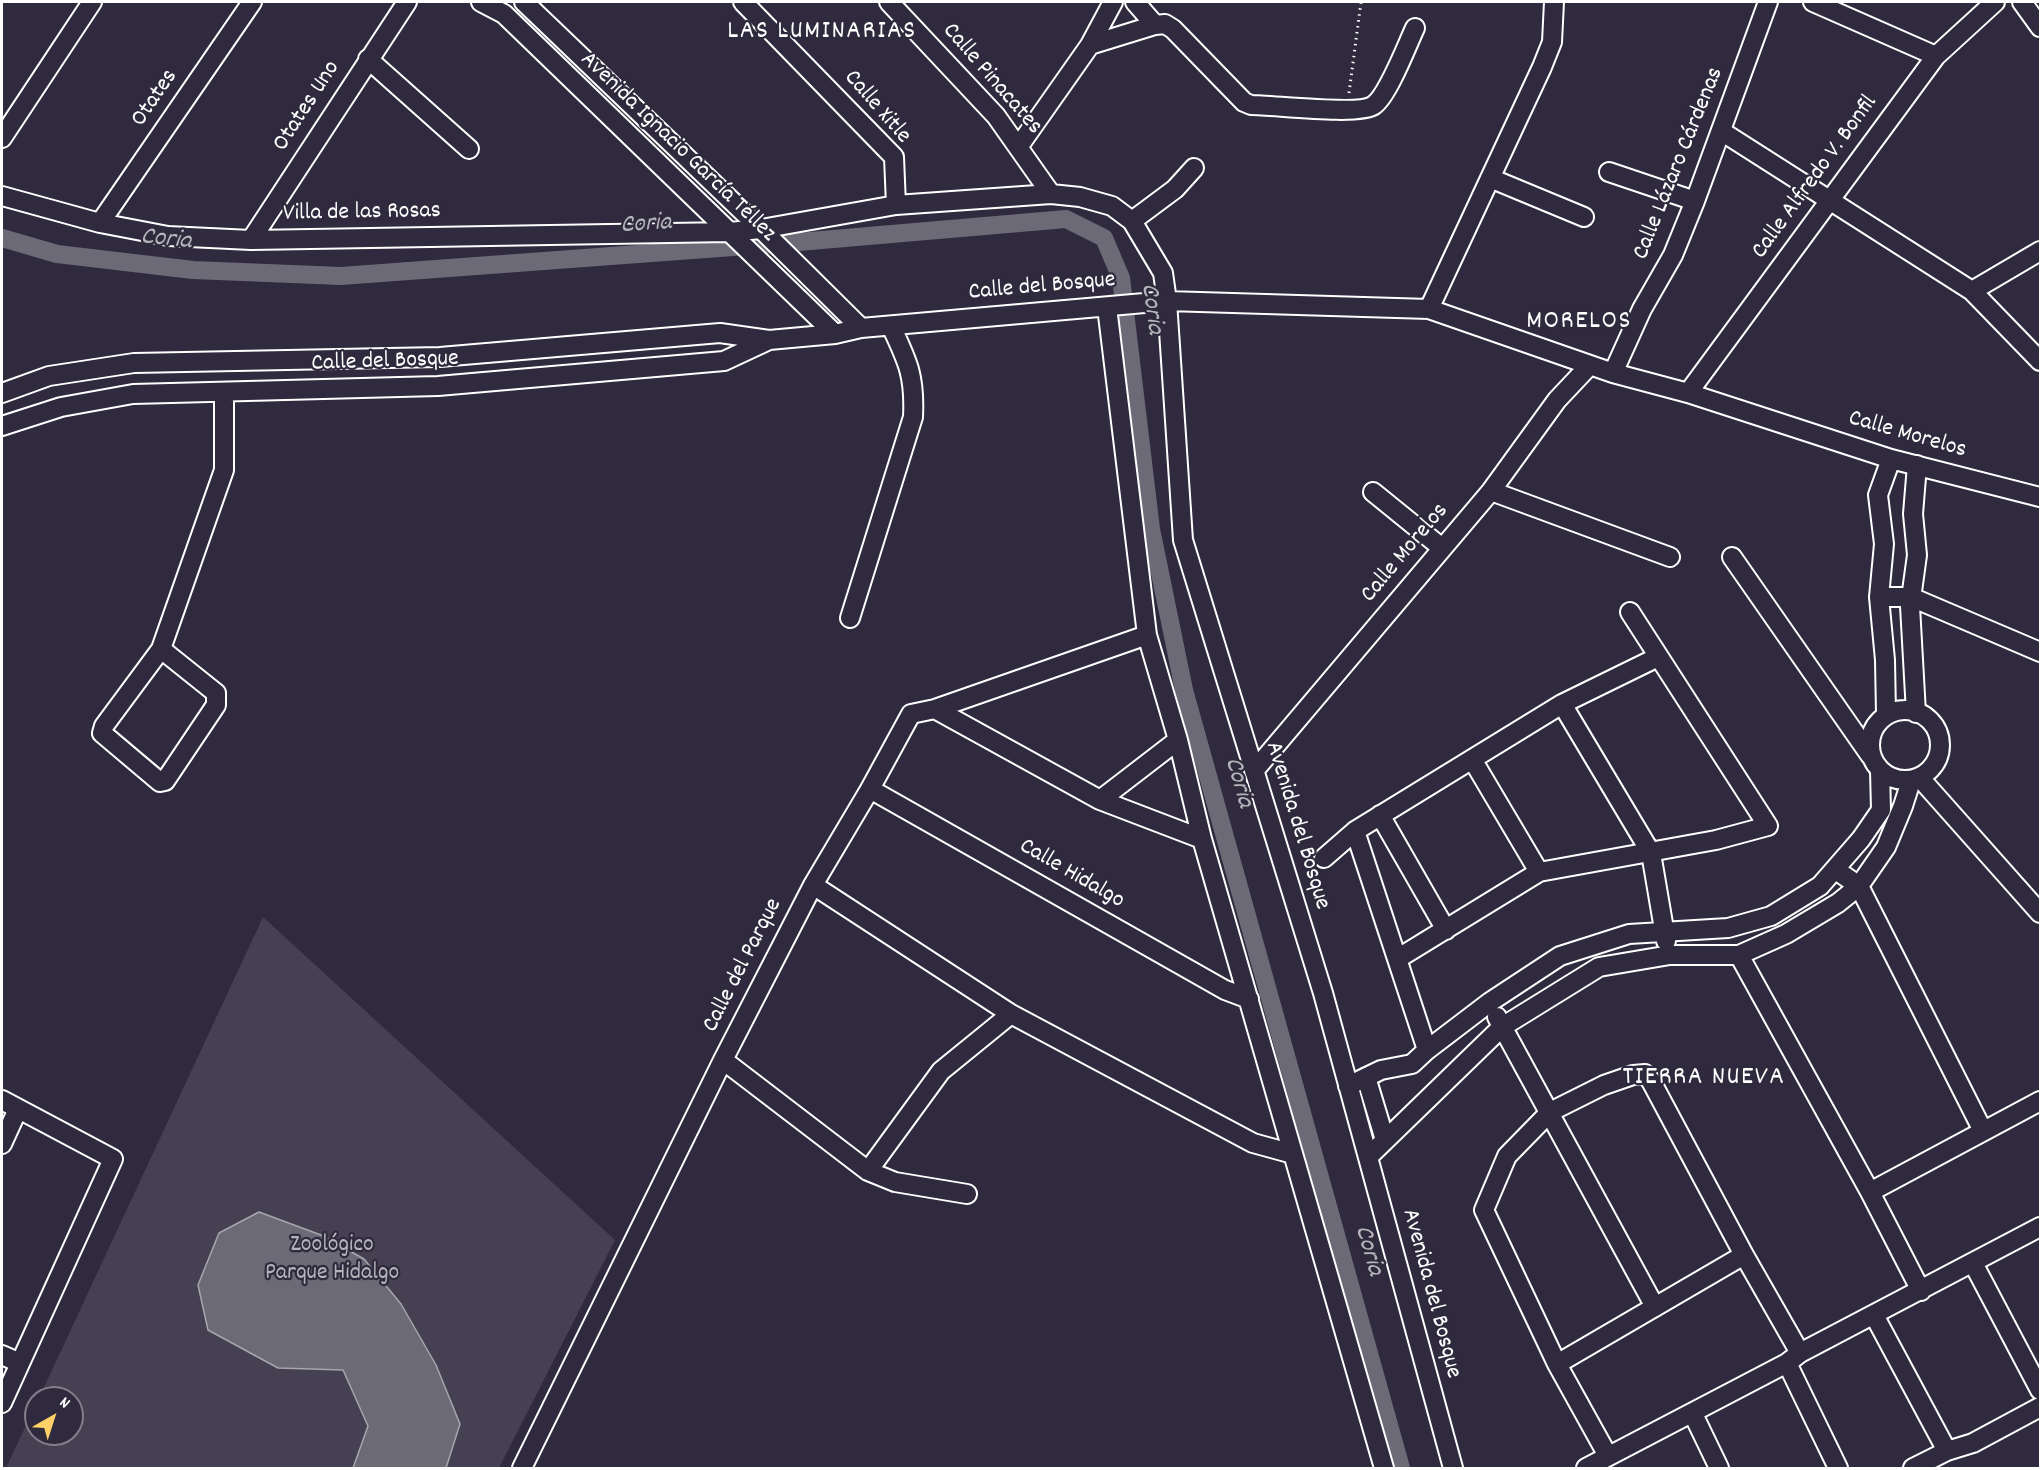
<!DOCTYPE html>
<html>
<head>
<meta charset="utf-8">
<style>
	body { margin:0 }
	#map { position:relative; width:2042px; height:1470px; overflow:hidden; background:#2f2a3d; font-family:Dekko,sans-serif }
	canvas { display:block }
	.frame { position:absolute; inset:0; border:3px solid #fff; pointer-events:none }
	.north { position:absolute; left:24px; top:1386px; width:60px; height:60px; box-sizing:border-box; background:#2f2a3d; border:2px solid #827f8b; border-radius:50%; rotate:39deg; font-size:16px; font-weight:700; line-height:24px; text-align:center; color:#fff }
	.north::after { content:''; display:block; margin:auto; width:21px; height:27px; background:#ffd166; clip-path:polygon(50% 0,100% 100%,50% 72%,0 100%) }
</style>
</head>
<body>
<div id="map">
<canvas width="2042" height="1470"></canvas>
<div class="frame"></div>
<div class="north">N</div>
</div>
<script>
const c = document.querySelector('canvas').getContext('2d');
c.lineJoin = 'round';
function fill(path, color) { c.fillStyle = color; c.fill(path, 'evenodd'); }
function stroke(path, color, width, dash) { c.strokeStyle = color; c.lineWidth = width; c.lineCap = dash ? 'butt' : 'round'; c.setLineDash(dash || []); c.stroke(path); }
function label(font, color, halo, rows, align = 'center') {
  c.font = font + ' Dekko,sans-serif'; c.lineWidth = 4.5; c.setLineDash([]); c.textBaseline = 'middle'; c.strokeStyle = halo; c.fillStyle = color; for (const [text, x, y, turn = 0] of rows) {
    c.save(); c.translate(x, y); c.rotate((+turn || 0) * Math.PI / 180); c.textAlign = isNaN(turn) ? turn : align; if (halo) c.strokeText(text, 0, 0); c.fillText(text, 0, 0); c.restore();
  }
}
const green = new Path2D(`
	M 263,917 L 615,1240 L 499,1468 L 6,1468 L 36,1404 L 36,1434 L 72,1434 L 72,1398 L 39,1398 Z`);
const water = new Path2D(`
	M 259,1212 L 321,1235 L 364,1259 L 401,1304 L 436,1365 L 460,1424 L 446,1468 L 353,1468 L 368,1426 L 343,1370 L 278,1368 L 208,1330 L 198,1285 L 219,1233 Z`);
const canal = new Path2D(`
	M 2,238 L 57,254 L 193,270 L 341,276 L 787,243 L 1066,219 L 1104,238 L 1121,278 L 1151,529 L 1184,690 L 1401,1468`);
const path = new Path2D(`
	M 1349,93 L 1361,2`);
const minor = new Path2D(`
	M 481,2 L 504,14 L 835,334
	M 524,2 L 761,229 L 861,328
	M 743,2 L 894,157 L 896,205
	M 889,2 L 996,116 L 1051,194
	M 1135,2 L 1155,25
	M 1813,2 L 1936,56
	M 2022,2 L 2040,27
	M 1090,45 L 1155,25 L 1165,24 L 1173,29 L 1244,102 L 1251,105 C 1274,105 1360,116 1374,105 C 1388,95 1407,45 1415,28
	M 368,59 L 469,149
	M 1721,131 L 1972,291 L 2040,361
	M 2,138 L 92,2
	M 1019,146 L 1090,45 L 1113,2
	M 1609,172 L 1695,201
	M 1490,178 L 1584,217
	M 2,196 L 100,223 L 168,236 L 251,240 L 729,232 L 761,229 L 896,205 L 1051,194 L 1080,197 L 1112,206 L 1132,221 L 1163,273 L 1167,301 L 1183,540 L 1323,993 L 1453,1468
	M 1132,221 L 1175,189 L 1194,168
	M 100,223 L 252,2
	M 251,240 L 407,2
	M 1972,291 L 2040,251
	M 1107,307 L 1147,635 L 1178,740 L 1202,839 L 1384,1468
	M 1429,309 L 1542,67 L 1552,42 L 1554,2
	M 1613,373 L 1642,309 L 1673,255 L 1695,201 L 1768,2
	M 2,393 L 49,376 L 134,363 L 440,357 L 720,333 L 769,340 L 835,334 L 861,328 L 1167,301 L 1429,309 L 1613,373 L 1688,393 L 1891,459 L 2040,497
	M 1688,393 L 1936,56 L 1995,2
	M 2,426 L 61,407 L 133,394 L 438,386 L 724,361 L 769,340
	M 1491,491 L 1670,557
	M 1373,492 L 1442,548
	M 1732,557 L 1870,755
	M 1879,597 L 1911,597 L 2040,652
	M 850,618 L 913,417 C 915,376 908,362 891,326
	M 161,649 L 104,726 L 102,733 L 160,782 L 165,781 L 216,705 L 216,693 L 161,649 L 224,470 L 224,392
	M 1562,704 L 1651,853 L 1666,941
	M 935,709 L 1100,800 L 1202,839
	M1870 745a35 35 0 1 1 70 0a35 35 0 1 1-70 0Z
	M 1916,713 L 1910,606 L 1917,555 L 1913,514 L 1917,465
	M 1886,714 L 1885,660 L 1879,597 L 1884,544 L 1878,495 L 1891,459
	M 1472,759 L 1539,872
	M 1254,771 L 1491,491 L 1557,400 L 1590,365
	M 1920,778 L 2040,913
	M 870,789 L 1225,990 L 1249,999
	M 1100,800 L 1178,740
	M 1380,815 L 1446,930
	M 1355,831 L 1427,1050
	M 1324,858 L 1355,831 L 1562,704 L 1658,657
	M 1836,870 L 1859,886 L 1983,1131
	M 813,885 L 1011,1014 L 1253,1143 L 1293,1154
	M 1739,955 L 1870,1192 L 1921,1291
	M 1397,959 L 1539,872 L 1716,840 L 1768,826 L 1630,612
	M 1497,1017 L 1655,1307
	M 723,1060 L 868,1171 L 895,1182 L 967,1194
	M 1366,1077 L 1385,1140
	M 1348,1086 L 1381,1070 L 1412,1064 L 1427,1050 L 1490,1002 L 1560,956 L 1629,934 L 1728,928 L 1771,916 L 1820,886 L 1861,839 L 1881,810 L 1880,771
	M 2,1100 L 113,1159 L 2,1403
	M 2,1144 L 18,1109
	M 1368,1157 L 1502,1027 L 1599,967 L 1670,955 L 1739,955 L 1786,934 L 1838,903 L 1859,886 L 1886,847 L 1903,806 L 1911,781
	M 868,1171 L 941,1071 L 1011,1014
	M 1870,1192 L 2040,1101
	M 1973,1263 L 2040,1390
	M 1874,1315 L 1947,1451
	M 2,1355 L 20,1363
	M 1787,1363 L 1838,1468
	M 1557,1364 L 1744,1255
	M 1693,1414 L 1719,1468
	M 1608,1456 L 1557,1364 L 1484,1210 L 1507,1156 L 1550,1112 L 1604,1085 L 1633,1075 L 1645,1074 L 1651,1081 L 1744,1255 L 1800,1353
	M 522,1468 L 723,1060 L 813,885 L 870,789 L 911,714 L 935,709 L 1147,635
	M 1586,1468 L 1787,1363 L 1800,1353 L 2040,1227
	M 1913,1468 L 1947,1451 L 1973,1443 L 2040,1407`);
const streetNames = [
	["Calle Pinacates",991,80,49],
	["Otates",156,99,-56],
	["Otates Uno",308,107,-57],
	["Calle Xitle",876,108,49],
	["Avenida Ignacio García Téllez",677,148,44],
	["Calle Lázaro Cárdenas",1680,164,-68],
	["Calle Alfredo V. Bonfil",1816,178,-54],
	["Villa de las Rosas",362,214,-1],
	["Calle del Bosque",1042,288,-5],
	["Calle del Bosque",385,363,-2],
	["Calle Morelos",1907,436,16],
	["Calle Morelos",1406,554,-50],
	["Avenida del Bosque",1296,826,73],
	["Calle Hidalgo",1071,875,30],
	["Calle del Parque",744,966,-63],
	["Avenida del Bosque",1430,1294,75]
];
const parkNames = [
	["Zoológico",332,1247],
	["Parque Hidalgo",332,1275]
];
const waterNames = [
	["Coria",646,226,-4],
	["Coria",166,241,6],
	["Coria",1150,309,82],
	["Coria",1237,783,74],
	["Coria",1367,1251,74]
];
const quarterNames = [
	["LAS LUMINARIAS",822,33],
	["MORELOS",1579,323],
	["TIERRA NUEVA",1704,1079]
];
fill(green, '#464152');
fill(water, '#6d6a77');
stroke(water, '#a7a6ad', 1.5);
stroke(canal, '#6d6a77', 18);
stroke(minor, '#fff', 22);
stroke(path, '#fff', 3, [1.5, 4.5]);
stroke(minor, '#2f2a3d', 18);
label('24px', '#fff', '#2f2a3d', streetNames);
label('24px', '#b5b3ba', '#2f2a3d', parkNames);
label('italic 26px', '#b6b4bb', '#2f2a3d', waterNames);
c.letterSpacing = '1.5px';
label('27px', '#fff', '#2f2a3d', quarterNames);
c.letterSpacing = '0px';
</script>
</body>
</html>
